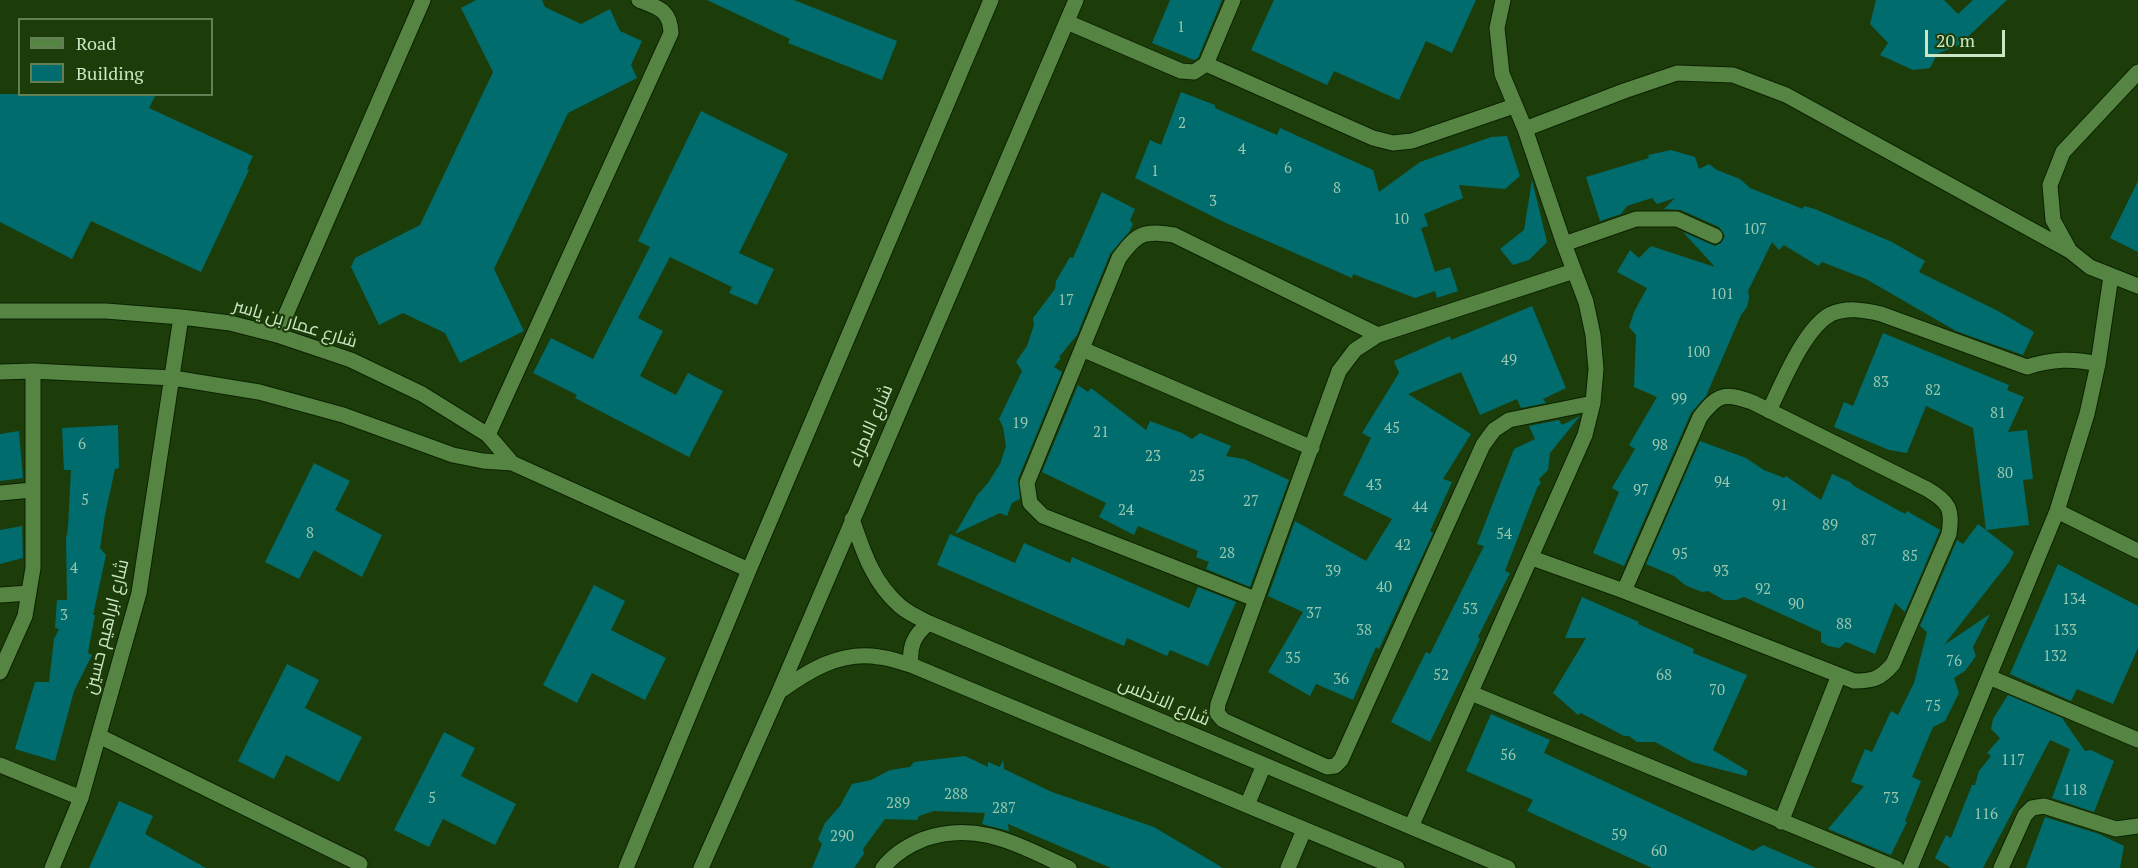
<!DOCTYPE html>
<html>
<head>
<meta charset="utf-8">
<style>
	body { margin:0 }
	#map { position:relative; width:2138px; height:868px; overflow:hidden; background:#1c3d0a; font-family:"PT Serif",serif }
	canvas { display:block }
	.legend { position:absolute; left:18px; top:18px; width:195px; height:78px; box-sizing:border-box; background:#1c3d0a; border:2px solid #628054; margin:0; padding:8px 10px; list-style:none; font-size:18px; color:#cce5c2 }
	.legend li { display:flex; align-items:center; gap:12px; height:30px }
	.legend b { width:30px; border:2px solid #628054 }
	.scale { position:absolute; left:1925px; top:30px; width:80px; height:27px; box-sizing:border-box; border:3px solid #cce5c2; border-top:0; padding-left:8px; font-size:18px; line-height:21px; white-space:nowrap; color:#cce5c2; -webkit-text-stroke:4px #1c3d0a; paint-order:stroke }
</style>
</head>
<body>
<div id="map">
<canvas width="2138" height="868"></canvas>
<ul class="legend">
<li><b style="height:8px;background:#568442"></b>Road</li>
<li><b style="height:16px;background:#016c6e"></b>Building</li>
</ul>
<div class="scale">20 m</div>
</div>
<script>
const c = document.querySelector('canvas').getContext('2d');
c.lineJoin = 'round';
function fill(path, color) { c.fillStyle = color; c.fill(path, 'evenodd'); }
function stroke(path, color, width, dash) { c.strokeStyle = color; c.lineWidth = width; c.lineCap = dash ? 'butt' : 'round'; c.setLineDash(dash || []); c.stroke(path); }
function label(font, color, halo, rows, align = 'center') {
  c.font = font + ' "PT Serif",Cairo,serif'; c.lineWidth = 4.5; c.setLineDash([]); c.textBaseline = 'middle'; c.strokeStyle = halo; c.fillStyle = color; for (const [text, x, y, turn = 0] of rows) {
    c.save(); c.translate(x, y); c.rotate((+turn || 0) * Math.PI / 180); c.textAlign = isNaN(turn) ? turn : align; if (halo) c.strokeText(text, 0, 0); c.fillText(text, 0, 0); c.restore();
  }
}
const building = new Path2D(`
	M 476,0 L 542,0 L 545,7 L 581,24 L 610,9 L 620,31 L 642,41 L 631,65 L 637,78 L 568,113 L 494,269 L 524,331 L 460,363 L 445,333 L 403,313 L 379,325 L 351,267 L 355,258 L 420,225 L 493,72 L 461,8 Z
	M 707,0 L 794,0 L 897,41 L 882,80 L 788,43 L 790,39 Z
	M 1170,0 L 1222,0 L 1198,58 L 1194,60 L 1152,43 Z
	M 1274,0 L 1476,0 L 1452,53 L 1426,41 L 1399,100 L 1334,71 L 1327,85 L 1251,50 Z
	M 1876,0 L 1944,0 L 1958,14 L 1973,0 L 2007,0 L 1959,45 L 1937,54 L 1930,68 L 1913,70 L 1880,55 L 1888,43 L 1870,24 Z
	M 1181,92 L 1215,105 L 1215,108 L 1277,135 L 1280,128 L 1373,170 L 1379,192 L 1420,162 L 1491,137 L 1507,136 L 1520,176 L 1505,189 L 1459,185 L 1463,198 L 1424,214 L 1428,226 L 1421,228 L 1435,272 L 1450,267 L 1458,291 L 1437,298 L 1435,291 L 1415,298 L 1353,274 L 1352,278 L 1226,223 L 1135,178 L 1150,140 L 1161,145 Z
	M 0,94 L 156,94 L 149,108 L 253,156 L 247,169 L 249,170 L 201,272 L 91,221 L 72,259 L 0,222 Z
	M 701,111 L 788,154 L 739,253 L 774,269 L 757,305 L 729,293 L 732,287 L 670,257 L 638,318 L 663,331 L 640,376 L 676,395 L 688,373 L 723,391 L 689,457 L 575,398 L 577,395 L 533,373 L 551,338 L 593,359 L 650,247 L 638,241 Z
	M 1671,150 L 1695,157 L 1699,169 L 1709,164 L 1717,170 L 1740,179 L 1750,188 L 1803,209 L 1804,206 L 1815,209 L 1892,242 L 1925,261 L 1919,272 L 1998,311 L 2034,332 L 2023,355 L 1956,331 L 1866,279 L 1822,262 L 1818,266 L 1784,245 L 1779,250 L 1772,242 L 1748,291 L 1749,298 L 1747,307 L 1741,315 L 1706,396 L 1691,413 L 1624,566 L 1593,553 L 1619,492 L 1612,488 L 1635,449 L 1629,445 L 1657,397 L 1634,387 L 1636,335 L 1629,327 L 1634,312 L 1647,288 L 1617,272 L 1630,250 L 1639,258 L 1651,246 L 1715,267 L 1683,232 L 1715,246 L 1721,243 L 1725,236 L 1719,227 L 1681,210 L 1664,209 L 1675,198 L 1657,204 L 1652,198 L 1627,206 L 1621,214 L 1600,221 L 1586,177 L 1649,158 L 1648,155 Z
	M 1532,180 L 1547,242 L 1529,260 L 1513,265 L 1500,249 L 1524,230 Z
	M 2138,181 L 2138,252 L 2110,238 Z
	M 1102,192 L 1135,209 L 1130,220 L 1133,224 L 1129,232 L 1110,254 L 1077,335 L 1059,357 L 1061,358 L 1054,367 L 1062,372 L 1018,479 L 1020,499 L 1012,503 L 1007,516 L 1000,513 L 955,534 L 978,494 L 988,483 L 1000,464 L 1006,446 L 1003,427 L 999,419 L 1022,371 L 1016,362 L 1027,346 L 1034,325 L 1033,318 L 1055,289 L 1056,281 L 1070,257 L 1073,258 Z
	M 1532,306 L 1566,388 L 1543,399 L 1546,403 L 1521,408 L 1517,399 L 1480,415 L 1461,372 L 1408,394 L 1471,434 L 1443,479 L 1452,482 L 1430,531 L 1433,533 L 1379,649 L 1376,647 L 1353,700 L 1316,684 L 1310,696 L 1268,672 L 1303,612 L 1268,596 L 1295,521 L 1366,561 L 1392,519 L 1343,495 L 1371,438 L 1362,433 L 1399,373 L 1394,361 L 1450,336 L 1451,340 Z
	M 1883,333 L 2009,385 L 2007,390 L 2024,397 L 2008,432 L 2027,430 L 2033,479 L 2023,480 L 2029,525 L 1986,530 L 2014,552 L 2009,562 L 1944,645 L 1990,614 L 1973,647 L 1976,656 L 1965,671 L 1954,678 L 1959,693 L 1945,721 L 1933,727 L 1912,777 L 1921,781 L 1905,821 L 1907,822 L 1891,855 L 1828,829 L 1864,786 L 1851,782 L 1865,749 L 1872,752 L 1891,711 L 1898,715 L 1914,683 L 1927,632 L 1920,626 L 1957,540 L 1963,544 L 1978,524 L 1986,530 L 1973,428 L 1926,406 L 1907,453 L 1889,450 L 1834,427 L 1844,402 L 1853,406 Z
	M 1078,385 L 1088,392 L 1091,388 L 1146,430 L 1150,421 L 1182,433 L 1192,439 L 1200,433 L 1231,446 L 1226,456 L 1244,459 L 1289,480 L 1250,587 L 1206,569 L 1209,562 L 1196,557 L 1198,551 L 1138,526 L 1134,535 L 1099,517 L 1106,503 L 1042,472 Z
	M 1580,416 L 1550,453 L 1548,470 L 1539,479 L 1541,483 L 1537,488 L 1505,571 L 1510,573 L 1478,637 L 1480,639 L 1430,742 L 1391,722 L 1426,652 L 1430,654 L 1484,546 L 1477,544 L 1514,449 L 1535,439 L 1529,426 L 1559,420 L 1562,425 Z
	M 118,425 L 119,468 L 115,469 L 105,515 L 100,548 L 106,555 L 93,615 L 95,615 L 88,653 L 92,655 L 74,691 L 55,761 L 15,749 L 35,682 L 49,682 L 54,639 L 59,629 L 55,628 L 57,600 L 67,600 L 66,539 L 68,527 L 71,470 L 64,470 L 62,428 Z
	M 19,431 L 23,478 L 0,481 L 0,434 Z
	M 1700,441 L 1746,458 L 1764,470 L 1784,478 L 1786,476 L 1821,500 L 1832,474 L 1850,482 L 1854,486 L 1905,514 L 1907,511 L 1940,530 L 1905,612 L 1895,603 L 1875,654 L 1846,642 L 1839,648 L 1828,646 L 1821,642 L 1821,632 L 1744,597 L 1736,600 L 1724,600 L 1708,591 L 1702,592 L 1685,585 L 1674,576 L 1646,564 Z
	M 314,463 L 350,481 L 335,510 L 382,535 L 362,577 L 314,550 L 299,579 L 265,562 Z
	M 22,526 L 23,558 L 0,564 L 0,530 Z
	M 950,534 L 1015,563 L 1024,543 L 1070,563 L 1072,557 L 1189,608 L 1198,587 L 1236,602 L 1208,666 L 1170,650 L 1167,656 L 1127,638 L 1124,646 L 937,565 Z
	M 2058,564 L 2138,606 L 2138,648 L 2113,704 L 2077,689 L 2071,701 L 2010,674 Z
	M 594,585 L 625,601 L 611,630 L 666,658 L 645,700 L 592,673 L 577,703 L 543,685 Z
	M 1582,597 L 1639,622 L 1638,624 L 1694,649 L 1693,653 L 1747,675 L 1713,750 L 1748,771 L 1746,776 L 1692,762 L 1655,742 L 1637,742 L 1629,736 L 1624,736 L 1581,713 L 1578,715 L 1553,693 L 1586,638 L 1565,638 Z
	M 287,664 L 319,680 L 305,708 L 362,737 L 339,782 L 286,755 L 274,779 L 238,761 Z
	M 2008,695 L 2062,718 L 2085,751 L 2091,750 L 2114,761 L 2094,812 L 2052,798 L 2070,749 L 2050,740 L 1983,868 L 1951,868 L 1935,858 L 1946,835 L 1951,838 L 1972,785 L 1975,785 L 1979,771 L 1991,756 L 1987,753 L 2000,738 L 1991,729 L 1993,719 Z
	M 1491,714 L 1550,740 L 1544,753 L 1753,851 L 1763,845 L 1816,868 L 1652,868 L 1527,811 L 1533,800 L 1466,771 Z
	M 444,732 L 475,748 L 461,776 L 516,804 L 495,845 L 443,819 L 429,847 L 394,830 Z
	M 965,756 L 988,767 L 988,762 L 1000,767 L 1003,760 L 1004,769 L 1052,792 L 1154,827 L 1223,868 L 1111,868 L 1008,824 L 1009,831 L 982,824 L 985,813 L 934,811 L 919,816 L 917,820 L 885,819 L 863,849 L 864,854 L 854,868 L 812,868 L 822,844 L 818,839 L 825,823 L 840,806 L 852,784 L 871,780 L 890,770 L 910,767 L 914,762 Z
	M 119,801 L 153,816 L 145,834 L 206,868 L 89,868 Z
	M 2045,817 L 2099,834 L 2124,846 L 2120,868 L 2026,868 Z`);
const minor = new Path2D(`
	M 1067,22 L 1181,71 L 1194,72 L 1206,64 L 1373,138 L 1393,143 L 1412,141 L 1514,106
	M 1206,64 L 1233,0
	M 2138,72 L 2063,152 L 2050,185 L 2053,220 L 2070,251 L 2090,267 L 2138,286
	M 1525,129 L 1624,91 L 1677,73 L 1733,75 L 1786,95 L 2070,251
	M 1564,244 L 1636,219 L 1677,219 L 1715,236
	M 1574,271 L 1378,335 L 1355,350 L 1339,371 L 1218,704 L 1217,713 L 1223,720 L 1327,767 L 1335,766 L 1341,760 L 1483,445 L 1494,430 L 1509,420 L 1593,403
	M 0,311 L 106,311 L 181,317 L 230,323 L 277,335 L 351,360 L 422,394 L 488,435 L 512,463
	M 277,335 L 423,0
	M 1082,349 L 1312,448
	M 0,372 L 33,371 L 173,378 L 259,392 L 343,415 L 453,455 L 483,461 L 512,463 L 749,570
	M 1769,411 C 1782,384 1805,327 1831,314 C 1847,307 1864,310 1881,314 L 2027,367 C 2052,359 2073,358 2098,364
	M 488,435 L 671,33 C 670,10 659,8 639,0
	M 0,493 L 32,490
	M 2057,511 L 2138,551
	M 852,519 C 863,551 873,583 900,606 C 908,613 919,618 929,623 L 1508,868
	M 1532,558 L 1624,591 L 1854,681 C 1873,681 1880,679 1893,664 L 1949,534 C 1953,509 1949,502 1927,489 L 1752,402 C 1724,392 1718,394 1700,417 L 1624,591
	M 0,595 L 29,593
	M 1255,599 L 1043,516 L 1030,503 L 1027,483 L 1119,258 C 1137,233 1144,230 1174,235 L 1378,335
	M 911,665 C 909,646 914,635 929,623
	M 0,672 L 25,616 L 33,568 L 33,371
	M 1989,677 L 2138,740
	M 779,692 C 808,671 841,650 879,657 C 890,658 900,662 911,665 L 1397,868
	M 1471,693 L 1896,868
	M 99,736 L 360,864
	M 0,765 L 81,798
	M 1247,805 L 1264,765
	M 1781,822 L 1839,675
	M 1411,827 L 1585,435 L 1593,403 L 1596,369 L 1593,335 L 1586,302 L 1564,244 L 1525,129 L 1502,74 L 1497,28 L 1503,0
	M 52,868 L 81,798 L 139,593 L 181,317
	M 626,868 L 749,570 L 991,0
	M 701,868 L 779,692 L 1076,0
	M 883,868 C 893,855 909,845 924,839 C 979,820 1019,846 1069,868
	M 1288,868 L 1304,830
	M 1910,868 L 2057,511 L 2087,414 L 2098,364 L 2111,276
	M 2001,868 L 2025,815 L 2032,808 L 2044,806 L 2116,829 L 2138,826`);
const numberNames = [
	["1",1181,28],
	["2",1182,124],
	["4",1242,150],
	["6",1288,169],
	["1",1155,172],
	["8",1337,189],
	["3",1213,202],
	["10",1401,220],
	["107",1755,230],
	["101",1722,295],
	["17",1066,301],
	["100",1698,353],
	["49",1509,361],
	["83",1881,383],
	["82",1933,391],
	["99",1679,400],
	["81",1998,414],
	["19",1020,424],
	["45",1392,429],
	["21",1101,433],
	["6",82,445],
	["98",1660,446],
	["23",1153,457],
	["80",2005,474],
	["25",1197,477],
	["94",1722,483],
	["43",1374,486],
	["97",1641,491],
	["5",85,501],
	["27",1251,502],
	["91",1780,506],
	["44",1420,508],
	["24",1126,511],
	["89",1830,526],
	["8",310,534],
	["54",1504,535],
	["87",1869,541],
	["42",1403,546],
	["28",1227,554],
	["95",1680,555],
	["85",1910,557],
	["4",74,569],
	["39",1333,572],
	["93",1721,572],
	["40",1384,588],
	["92",1763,590],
	["134",2074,600],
	["90",1796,605],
	["53",1470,610],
	["37",1314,614],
	["3",64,616],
	["88",1844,625],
	["38",1364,631],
	["133",2065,631],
	["132",2055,657],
	["35",1293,659],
	["76",1954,662],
	["52",1441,676],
	["68",1664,676],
	["36",1341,680],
	["70",1717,691],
	["75",1933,707],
	["56",1508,756],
	["117",2013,761],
	["118",2075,791],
	["288",956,795],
	["5",432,799],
	["73",1891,799],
	["289",898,804],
	["287",1004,809],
	["116",1986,815],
	["59",1619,836],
	["290",842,837],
	["60",1659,852]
];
const streetNames = [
	["شارع عمار بن ياسر",295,324,17],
	["شارع الامراء",871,426,-67],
	["شارع ابراهيم حسين",107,627,-76],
	["شارع الاندلس",1164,702,23]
];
fill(building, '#016c6e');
stroke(minor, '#0b2201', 17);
stroke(minor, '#568442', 15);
label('15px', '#99c7ad', null, numberNames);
label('18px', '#cce5c2', '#1c3d0a', streetNames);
</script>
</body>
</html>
